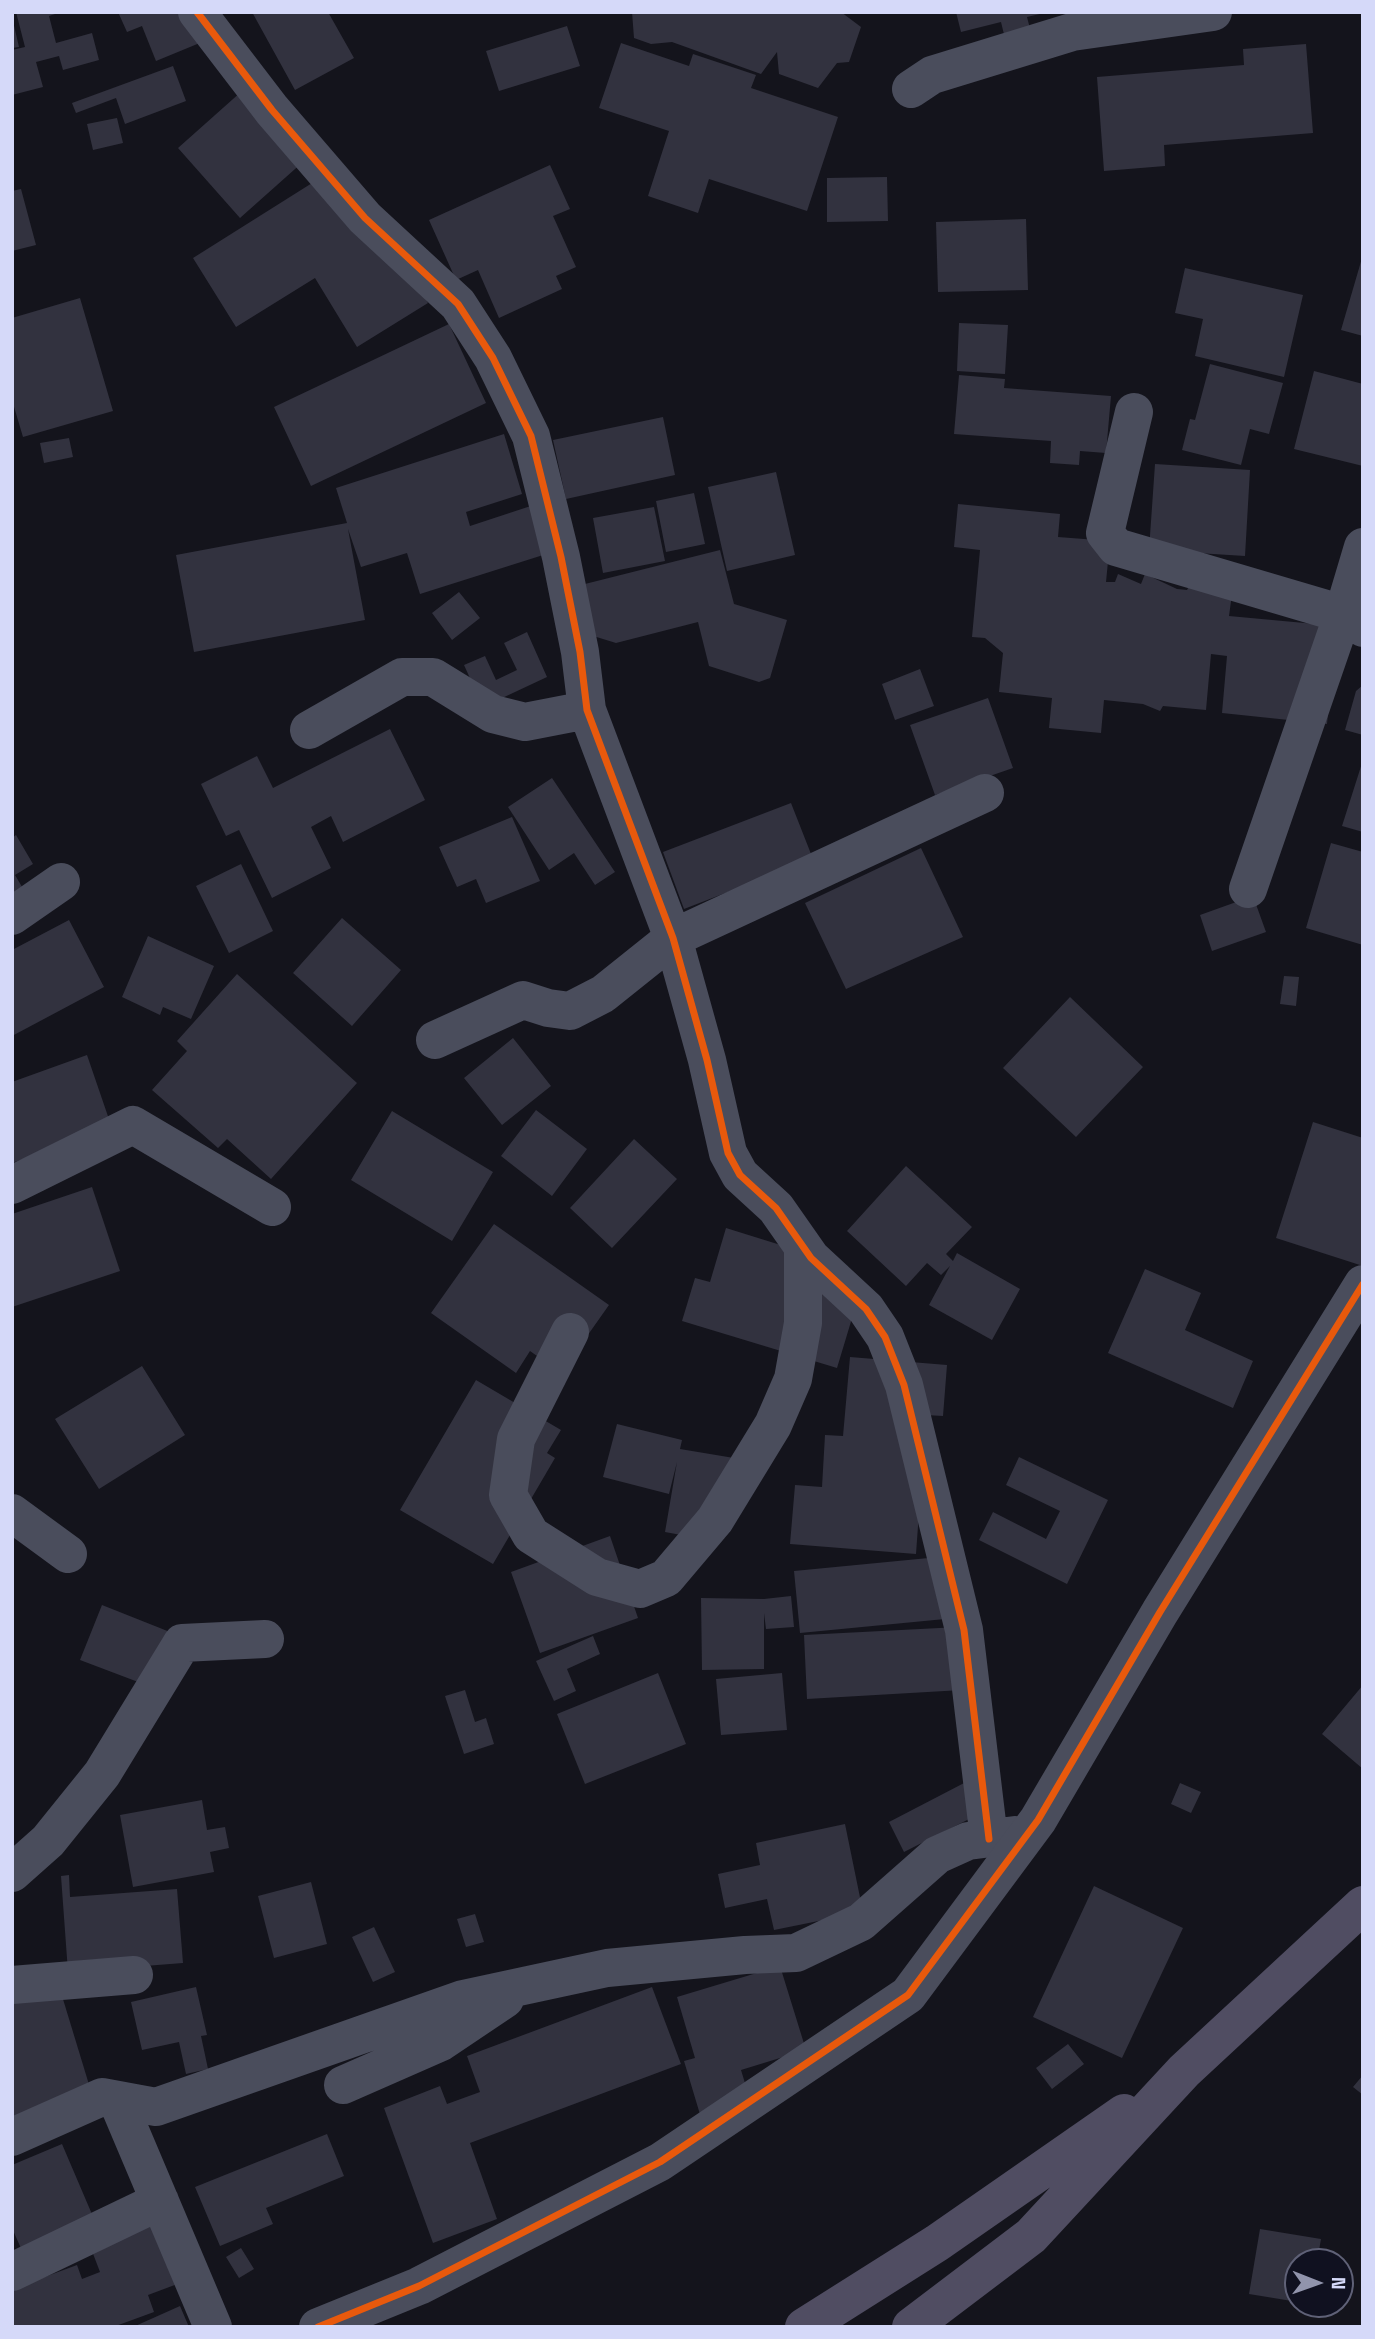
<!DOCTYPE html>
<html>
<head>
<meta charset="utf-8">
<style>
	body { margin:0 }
	#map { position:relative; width:1375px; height:2339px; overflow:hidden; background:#14141c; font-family:"Space Grotesk",sans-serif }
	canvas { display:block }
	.frame { position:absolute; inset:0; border:14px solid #d5d9f9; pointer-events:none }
	.north { position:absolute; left:1284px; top:2248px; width:70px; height:70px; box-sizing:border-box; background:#101120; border:2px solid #5f6177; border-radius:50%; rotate:91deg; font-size:19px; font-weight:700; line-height:28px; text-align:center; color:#d5d9f9 }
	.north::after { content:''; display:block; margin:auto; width:24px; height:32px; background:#9194ac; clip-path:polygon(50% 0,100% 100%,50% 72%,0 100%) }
</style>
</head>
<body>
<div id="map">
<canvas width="1375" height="2339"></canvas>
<div class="frame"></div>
<div class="north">N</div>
</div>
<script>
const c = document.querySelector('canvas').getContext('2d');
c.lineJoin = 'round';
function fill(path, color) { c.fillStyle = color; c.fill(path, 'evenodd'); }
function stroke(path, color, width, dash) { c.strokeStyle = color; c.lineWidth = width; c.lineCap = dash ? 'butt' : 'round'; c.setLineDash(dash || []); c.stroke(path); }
const building = new Path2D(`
	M 16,12 L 61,12 L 49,16 L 56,43 L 92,33 L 99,60 L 63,70 L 59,56 L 36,62 L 43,87 L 12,95 L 12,50 L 25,47 Z
	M 118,12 L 195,12 L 207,40 L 156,61 L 142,26 L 127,32 Z
	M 252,12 L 328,12 L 354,58 L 295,90 Z
	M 632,12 L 841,12 L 861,27 L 849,62 L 837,63 L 818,88 L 779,74 L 777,52 L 761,74 L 672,42 L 651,44 L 634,38 Z
	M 956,12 L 1044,12 L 1044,13 L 1027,17 L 1034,44 L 1008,51 L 1001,22 L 961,32 Z
	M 12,17 L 19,47 L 12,48 Z
	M 567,26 L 580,66 L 499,91 L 486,51 Z
	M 621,43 L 689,66 L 693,54 L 756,75 L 751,88 L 838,117 L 807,211 L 709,179 L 698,213 L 648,196 L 669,131 L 599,108 Z
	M 1306,44 L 1313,133 L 1164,145 L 1165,166 L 1104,171 L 1097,77 L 1244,65 L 1243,49 Z
	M 173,66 L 186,101 L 125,124 L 116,98 L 76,113 L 72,103 Z
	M 251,83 L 313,153 L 240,218 L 178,148 Z
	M 117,118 L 123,143 L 93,150 L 87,124 Z
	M 550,165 L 570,209 L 553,216 L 576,267 L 556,276 L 562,289 L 499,318 L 478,270 L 456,280 L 429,220 Z
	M 328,173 L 389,239 L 428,303 L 357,347 L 315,278 L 236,327 L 193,258 Z
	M 887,177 L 888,221 L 827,222 L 827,178 Z
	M 21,189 L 36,245 L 12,251 L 12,191 Z
	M 1026,219 L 1028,290 L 938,292 L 936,222 Z
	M 1362,258 L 1363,258 L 1363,336 L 1341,330 Z
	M 1185,268 L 1303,295 L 1284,377 L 1195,356 L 1203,319 L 1175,313 Z
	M 80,298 L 113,411 L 23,437 L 12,400 L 12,318 Z
	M 959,323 L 1008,325 L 1005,374 L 957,371 Z
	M 449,324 L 486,403 L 311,486 L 274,407 Z
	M 1210,364 L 1283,383 L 1269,434 L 1250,429 L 1241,465 L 1182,450 L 1190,419 L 1195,420 Z
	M 1314,371 L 1363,384 L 1363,466 L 1294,449 Z
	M 959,375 L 1005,379 L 1004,388 L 1111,396 L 1106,453 L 1080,451 L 1079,465 L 1050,463 L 1051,441 L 954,434 Z
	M 663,417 L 675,475 L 566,499 L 553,440 Z
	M 504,434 L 522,494 L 466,512 L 470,526 L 555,498 L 559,550 L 420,594 L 407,553 L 361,567 L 348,529 L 365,620 L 194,652 L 176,555 L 347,523 L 336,488 Z
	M 69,438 L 73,457 L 44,463 L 40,443 Z
	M 1155,464 L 1250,470 L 1245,556 L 1149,550 Z
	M 776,472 L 795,555 L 727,571 L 708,487 Z
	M 694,493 L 705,544 L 666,552 L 656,501 Z
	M 958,504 L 1060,514 L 1058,537 L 1110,541 L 1106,582 L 1115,582 L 1118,574 L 1141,584 L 1145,574 L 1177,589 L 1187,590 L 1191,582 L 1232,594 L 1229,616 L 1337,626 L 1327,724 L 1222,713 L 1227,656 L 1211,654 L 1206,710 L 1163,706 L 1160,711 L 1143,704 L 1104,700 L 1101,733 L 1049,728 L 1052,698 L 999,692 L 1003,653 L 985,638 L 972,637 L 980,550 L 954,547 Z
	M 654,507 L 665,561 L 603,573 L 593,518 Z
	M 720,550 L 734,604 L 787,620 L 770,678 L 759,682 L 709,666 L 698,622 L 616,643 L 590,635 L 577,586 Z
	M 459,592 L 480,618 L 452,640 L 432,613 Z
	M 527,632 L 547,677 L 483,707 L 464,665 L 485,656 L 496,680 L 517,670 L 504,643 Z
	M 920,669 L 934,706 L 895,720 L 882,684 Z
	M 1363,685 L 1363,735 L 1345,730 L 1356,691 Z
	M 988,698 L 1013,768 L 935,795 L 910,725 Z
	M 390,729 L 425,800 L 343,842 L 331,816 L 311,827 L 331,868 L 272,898 L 239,830 L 226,836 L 201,784 L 257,756 L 273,788 Z
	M 1363,760 L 1363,832 L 1342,826 Z
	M 552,778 L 615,872 L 595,885 L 574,853 L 549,870 L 508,807 Z
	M 791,803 L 813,859 L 684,909 L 663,852 Z
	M 512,817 L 540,881 L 486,903 L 476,879 L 457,887 L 439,847 Z
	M 16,835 L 33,864 L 15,875 L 31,902 L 12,913 L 12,838 Z
	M 1331,843 L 1363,852 L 1363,945 L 1306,928 Z
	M 921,848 L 963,937 L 846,989 L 805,903 Z
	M 241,864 L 273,931 L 229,953 L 196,886 Z
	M 1253,896 L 1266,932 L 1212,951 L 1200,915 Z
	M 342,918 L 401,970 L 352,1026 L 293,973 Z
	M 69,920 L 104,987 L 12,1036 L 12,950 Z
	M 148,936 L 214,966 L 191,1019 L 163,1007 L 160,1015 L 122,997 Z
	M 237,974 L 357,1083 L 271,1179 L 227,1139 L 218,1148 L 152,1090 L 187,1051 L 177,1041 Z
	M 1284,976 L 1299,977 L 1296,1006 L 1280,1004 Z
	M 1070,997 L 1143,1067 L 1076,1137 L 1003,1068 Z
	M 513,1038 L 551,1086 L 502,1125 L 464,1078 Z
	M 87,1055 L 112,1128 L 12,1163 L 12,1082 Z
	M 536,1110 L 587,1149 L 552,1196 L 501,1156 Z
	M 392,1111 L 493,1172 L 452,1241 L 351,1180 Z
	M 1313,1122 L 1363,1138 L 1363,1266 L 1276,1238 Z
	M 634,1139 L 677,1179 L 612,1248 L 570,1208 Z
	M 906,1166 L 972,1227 L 946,1254 L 953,1261 L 957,1253 L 1020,1289 L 992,1340 L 929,1305 L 950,1266 L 941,1275 L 927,1263 L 906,1286 L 847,1231 Z
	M 92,1187 L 120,1271 L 12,1307 L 12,1214 Z
	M 494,1224 L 609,1305 L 561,1373 L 530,1351 L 516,1373 L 431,1313 Z
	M 726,1228 L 848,1266 L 841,1289 L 859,1295 L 837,1368 L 682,1321 L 695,1278 L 710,1282 Z
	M 1145,1269 L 1201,1293 L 1185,1330 L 1253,1361 L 1233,1408 L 1108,1353 Z
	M 850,1357 L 947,1365 L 943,1416 L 926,1415 L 916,1554 L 790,1544 L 795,1485 L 822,1487 L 825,1435 L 843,1436 Z
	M 142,1366 L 185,1435 L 99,1489 L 55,1419 Z
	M 476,1380 L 561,1430 L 547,1453 L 555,1458 L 493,1564 L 400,1510 Z
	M 617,1424 L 682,1440 L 680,1449 L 734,1458 L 719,1542 L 665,1532 L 677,1462 L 669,1494 L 603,1477 Z
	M 1019,1457 L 1108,1500 L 1067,1584 L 979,1540 L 993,1512 L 1046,1539 L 1060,1511 L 1006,1485 Z
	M 610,1536 L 638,1618 L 540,1653 L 511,1572 Z
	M 939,1557 L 945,1619 L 800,1633 L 794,1571 Z
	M 791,1596 L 794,1627 L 766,1629 L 764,1613 L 764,1669 L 702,1670 L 701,1598 L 764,1599 Z
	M 102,1605 L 175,1634 L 154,1688 L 80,1660 Z
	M 959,1627 L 962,1690 L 807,1699 L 804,1635 Z
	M 593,1636 L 600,1654 L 567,1669 L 576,1691 L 554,1701 L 536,1661 Z
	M 658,1673 L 686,1744 L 585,1784 L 557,1714 Z
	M 782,1673 L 787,1730 L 721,1735 L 716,1679 Z
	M 1363,1685 L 1363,1769 L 1322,1734 Z
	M 465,1690 L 475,1722 L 486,1718 L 494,1744 L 464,1754 L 445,1696 Z
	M 966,1782 L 981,1813 L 904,1852 L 889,1822 Z
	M 1180,1783 L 1201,1792 L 1191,1813 L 1171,1804 Z
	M 202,1800 L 207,1830 L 225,1827 L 229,1848 L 210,1852 L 214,1872 L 133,1887 L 120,1815 Z
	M 845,1824 L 863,1912 L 774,1930 L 767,1899 L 725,1908 L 718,1874 L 760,1865 L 756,1843 Z
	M 69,1875 L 70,1897 L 177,1889 L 183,1963 L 68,1972 L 61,1876 Z
	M 311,1882 L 327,1944 L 274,1958 L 258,1896 Z
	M 1094,1886 L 1183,1928 L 1122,2058 L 1033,2017 Z
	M 475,1914 L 484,1942 L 466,1947 L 457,1919 Z
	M 374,1927 L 395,1972 L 373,1982 L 352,1937 Z
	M 780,1966 L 806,2050 L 741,2070 L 752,2106 L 702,2121 L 684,2061 L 695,2058 L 677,1997 Z
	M 59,1986 L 94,2101 L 12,2126 L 12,2000 Z
	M 196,1987 L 207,2035 L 201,2036 L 208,2069 L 186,2074 L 179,2042 L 142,2050 L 131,2002 Z
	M 652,1987 L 681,2064 L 470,2143 L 497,2219 L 433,2243 L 384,2108 L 440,2086 L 447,2104 L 480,2092 L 467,2056 Z
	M 1068,2044 L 1084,2064 L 1052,2089 L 1036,2068 Z
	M 1363,2075 L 1363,2095 L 1353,2087 Z
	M 327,2134 L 344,2176 L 266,2208 L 273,2224 L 220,2246 L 195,2187 Z
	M 62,2144 L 103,2240 L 31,2271 L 12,2228 L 12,2165 Z
	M 178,2215 L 180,2283 L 148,2295 L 154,2312 L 113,2327 L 12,2327 L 12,2289 L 77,2265 L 82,2279 L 100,2272 L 92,2251 L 120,2237 Z
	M 1260,2229 L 1321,2239 L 1317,2262 L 1298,2262 L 1298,2302 L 1249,2294 Z
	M 241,2248 L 254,2269 L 239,2278 L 226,2257 Z
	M 1340,2264 L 1349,2266 L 1342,2310 L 1318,2305 L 1340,2304 Z
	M 180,2306 L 189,2327 L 133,2327 Z`);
const minor = new Path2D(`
	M 197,12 L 272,110 L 365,218 L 458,304 L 493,358 L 531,436 L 561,557 L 580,652 L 587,710 L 673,938 L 707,1060 L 728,1153 L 740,1175 L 776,1208 L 811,1258 L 866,1309 L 885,1337 L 904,1385 L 964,1630 L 989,1839
	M 911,89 L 932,75 L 1072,32 L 1213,12
	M 1134,412 L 1105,533 L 1116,547 L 1343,614 L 1363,628
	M 309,730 L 402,677 L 433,677 L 493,714 L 525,722 L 587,710
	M 1248,889 L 1343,614 L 1363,547
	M 12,916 L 61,882
	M 435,1040 L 523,1000 L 548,1008 L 570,1011 L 603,994 L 673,938 L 985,793
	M 12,1185 L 133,1125 L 272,1207
	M 570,1332 L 516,1439 L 508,1495 L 531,1535 L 597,1577 L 640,1589 L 666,1578 L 715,1520 L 773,1425 L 793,1379 L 803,1323 L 803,1247
	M 12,1513 L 68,1554
	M 12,1873 L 48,1841 L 102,1774 L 182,1643 L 265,1639
	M 12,1985 L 134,1975
	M 343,2085 L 441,2042 L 505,1999
	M 117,2100 L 213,2327
	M 12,2137 L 102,2097 L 156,2107 L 463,1999 L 607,1968 L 745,1955 L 796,1953 L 861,1922 L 937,1855 L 968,1841 L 1015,1835
	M 12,2272 L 160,2201`);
const tertiary = new Path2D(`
	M 318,2327 L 419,2286 L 660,2162 L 908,1995 L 1038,1820 L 1160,1612 L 1363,1284`);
const primary = new Path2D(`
	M 804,2327 L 937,2243 L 1124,2113
	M 911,2327 L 1031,2236 L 1184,2071 L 1363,1905`);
const cycleway = new Path2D(`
	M 197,12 L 272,110 L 365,218 L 458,304 L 493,358 L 531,436 L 561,557 L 580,652 L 587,710 L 673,938 L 707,1060 L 728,1153 L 740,1175 L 776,1208 L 811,1258 L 866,1309 L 885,1337 L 904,1385 L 964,1630 L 989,1839
	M 318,2327 L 419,2286 L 660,2162 L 908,1995 L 1038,1820 L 1160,1612 L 1363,1284`);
fill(building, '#32323f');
stroke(minor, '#4a4d5c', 38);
stroke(tertiary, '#4a4d5c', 38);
stroke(primary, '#504d62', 38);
stroke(cycleway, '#e8590c', 7);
</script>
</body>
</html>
